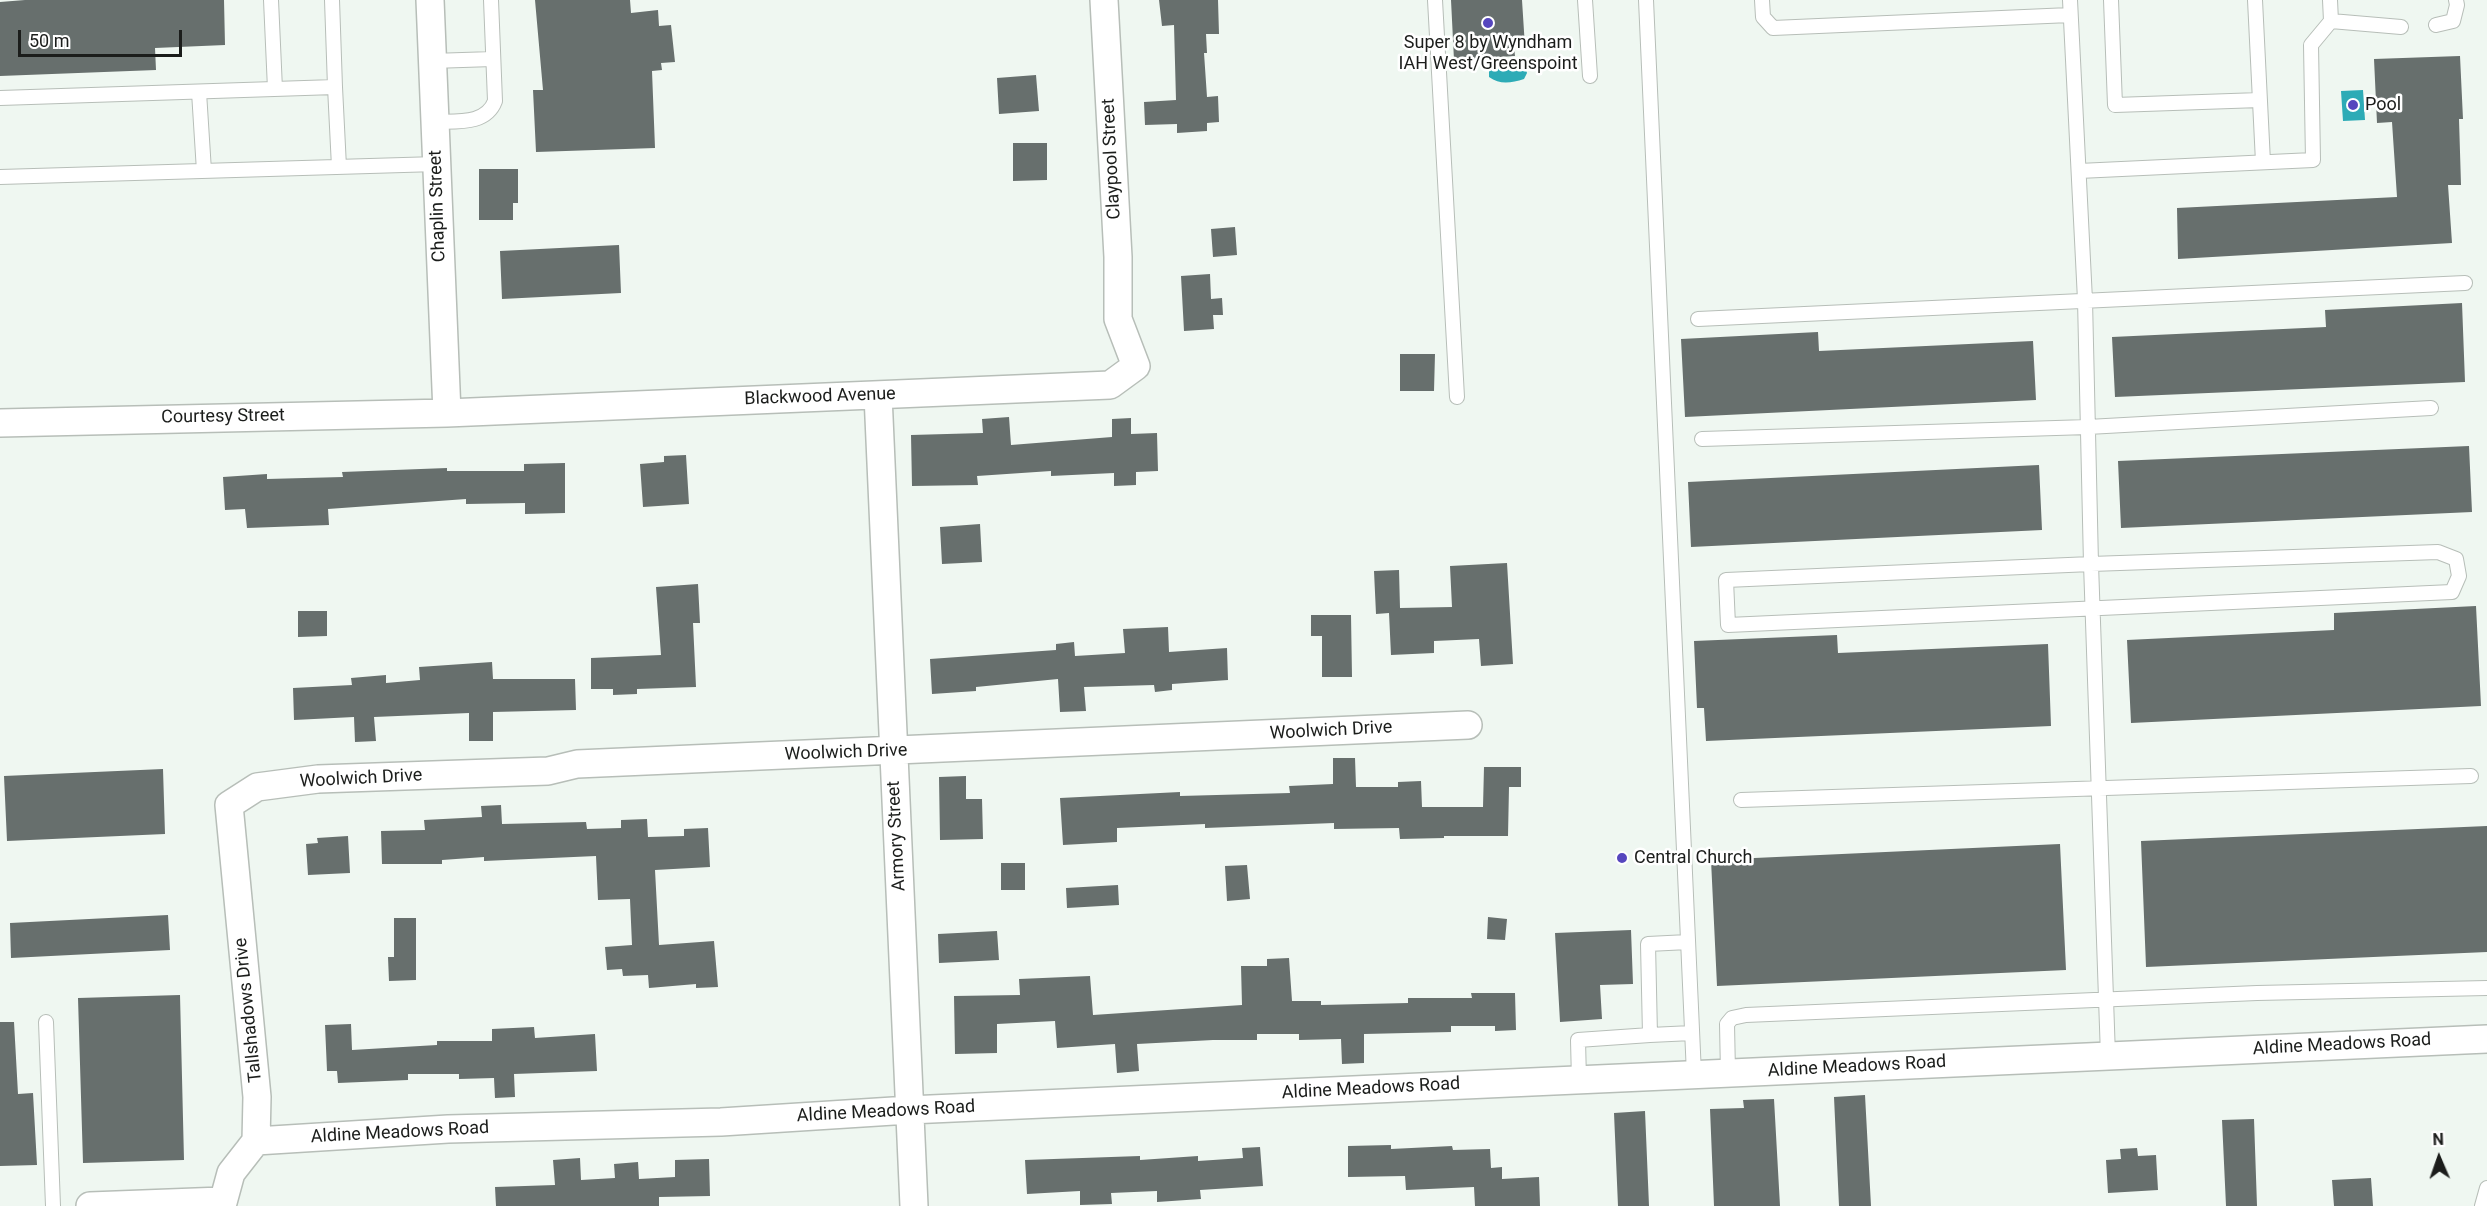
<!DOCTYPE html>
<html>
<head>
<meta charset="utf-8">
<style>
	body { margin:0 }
	#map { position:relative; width:2487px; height:1206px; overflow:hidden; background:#eff7f1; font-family:Roboto,sans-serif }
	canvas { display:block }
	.north { position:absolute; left:2409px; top:1128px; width:60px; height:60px; -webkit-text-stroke:4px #fff; paint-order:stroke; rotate:358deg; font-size:16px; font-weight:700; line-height:24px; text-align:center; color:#1b1d1b }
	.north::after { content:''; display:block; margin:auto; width:21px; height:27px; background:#1b1d1b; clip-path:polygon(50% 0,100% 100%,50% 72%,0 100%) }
	.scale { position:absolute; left:18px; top:30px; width:164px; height:27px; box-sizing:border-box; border:3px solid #1b1d1b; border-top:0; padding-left:8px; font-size:18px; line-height:21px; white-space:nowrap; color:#1b1d1b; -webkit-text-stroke:4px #fff; paint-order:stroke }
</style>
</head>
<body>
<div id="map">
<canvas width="2487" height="1206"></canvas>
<div class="north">N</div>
<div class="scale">50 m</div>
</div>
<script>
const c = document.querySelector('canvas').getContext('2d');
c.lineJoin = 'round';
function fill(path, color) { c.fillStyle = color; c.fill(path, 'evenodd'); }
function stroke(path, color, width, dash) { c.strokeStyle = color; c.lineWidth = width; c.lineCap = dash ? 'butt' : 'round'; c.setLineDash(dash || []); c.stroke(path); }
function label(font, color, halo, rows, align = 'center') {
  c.font = font + ' Roboto,sans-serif'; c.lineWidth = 5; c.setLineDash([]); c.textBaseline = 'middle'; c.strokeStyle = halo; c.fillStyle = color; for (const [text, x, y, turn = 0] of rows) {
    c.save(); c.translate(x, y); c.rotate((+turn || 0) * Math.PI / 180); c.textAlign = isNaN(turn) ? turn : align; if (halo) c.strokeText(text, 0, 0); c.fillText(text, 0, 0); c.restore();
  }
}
const water = new Path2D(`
	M 1516,63 L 1525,66 L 1527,73 L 1524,79 C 1511,83 1500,85 1489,77 L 1489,69 C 1498,65 1506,67 1516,63 Z
	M 2363,90 L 2365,120 L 2343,121 L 2341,91 Z`);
const building = new Path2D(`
	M 25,0 L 224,0 L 225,45 L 155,48 L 156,70 L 0,76 L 0,2 Z
	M 535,0 L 630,0 L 631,13 L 658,10 L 659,26 L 671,25 L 675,62 L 661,63 L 662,70 L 652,71 L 655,148 L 536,152 L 533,90 L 543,90 Z
	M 1159,0 L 1218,0 L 1219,34 L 1206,34 L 1207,53 L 1204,53 L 1207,97 L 1218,96 L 1219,122 L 1207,123 L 1207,131 L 1177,133 L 1177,124 L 1145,125 L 1144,102 L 1176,100 L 1174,25 L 1162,26 Z
	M 1451,0 L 1522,0 L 1525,47 L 1514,47 L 1515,56 L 1454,60 Z
	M 2460,56 L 2463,119 L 2459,119 L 2461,185 L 2448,185 L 2452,243 L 2178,259 L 2177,208 L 2397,197 L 2392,122 L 2377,123 L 2374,59 Z
	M 1036,75 L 1039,111 L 999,114 L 997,78 Z
	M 1013,143 L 1047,143 L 1047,180 L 1013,181 Z
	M 479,169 L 518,169 L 518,203 L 513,203 L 513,220 L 479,220 Z
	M 1235,227 L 1237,255 L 1213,257 L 1211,229 Z
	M 619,245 L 621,293 L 502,299 L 500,251 Z
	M 1210,274 L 1211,299 L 1222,298 L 1223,315 L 1213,315 L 1214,329 L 1184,331 L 1181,276 Z
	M 2462,303 L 2465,382 L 2115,397 L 2112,337 L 2326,327 L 2325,310 Z
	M 1818,332 L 1819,351 L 2033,341 L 2036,400 L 1685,417 L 1681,339 Z
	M 1400,354 L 1435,354 L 1434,391 L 1400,391 Z
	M 1009,417 L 1011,445 L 1112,437 L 1112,419 L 1131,418 L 1131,434 L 1157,433 L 1158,471 L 1136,472 L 1136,485 L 1114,486 L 1114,473 L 1051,476 L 1051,471 L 977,476 L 978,485 L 912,486 L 911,435 L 983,433 L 982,419 Z
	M 2469,446 L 2472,512 L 2121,528 L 2118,461 Z
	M 686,455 L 689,504 L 643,507 L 640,464 L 664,462 L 664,456 Z
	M 565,463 L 565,513 L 525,514 L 525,503 L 466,504 L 466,499 L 328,509 L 329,525 L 247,528 L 245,509 L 225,510 L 223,477 L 267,474 L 267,479 L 343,477 L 342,472 L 447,468 L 447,471 L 524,471 L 524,464 Z
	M 2039,465 L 2042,530 L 1691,547 L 1688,482 Z
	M 980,524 L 982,562 L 942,564 L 940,527 Z
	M 1507,563 L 1513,664 L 1481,666 L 1479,639 L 1434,641 L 1434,653 L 1391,655 L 1389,613 L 1376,614 L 1374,571 L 1399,570 L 1400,608 L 1452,607 L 1450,566 Z
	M 698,584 L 700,623 L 693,623 L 696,687 L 637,689 L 637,694 L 613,695 L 613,689 L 591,689 L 591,658 L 661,655 L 656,587 Z
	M 2476,606 L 2481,706 L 2131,723 L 2127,640 L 2334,630 L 2334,613 Z
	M 298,611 L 327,611 L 327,636 L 298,637 Z
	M 1311,615 L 1351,615 L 1352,677 L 1322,677 L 1322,636 L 1311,636 Z
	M 1168,627 L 1169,652 L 1227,648 L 1228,680 L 1172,684 L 1172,690 L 1155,692 L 1154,685 L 1084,687 L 1086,711 L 1060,712 L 1058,679 L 976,687 L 976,691 L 932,694 L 930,659 L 1056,650 L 1056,644 L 1074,642 L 1075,656 L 1125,653 L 1123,629 Z
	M 1837,635 L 1838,653 L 2048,644 L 2051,726 L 1706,741 L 1704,708 L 1697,708 L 1694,641 Z
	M 492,662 L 493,679 L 575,679 L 576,710 L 493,712 L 493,741 L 469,741 L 469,713 L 374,717 L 376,741 L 355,742 L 354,717 L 294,720 L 293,688 L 352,685 L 351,678 L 386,675 L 386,683 L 420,680 L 419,667 Z
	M 1333,758 L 1355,758 L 1356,787 L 1398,787 L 1398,782 L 1421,781 L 1422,807 L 1483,807 L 1484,767 L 1521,767 L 1521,787 L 1509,787 L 1508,836 L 1444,836 L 1444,838 L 1400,839 L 1399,828 L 1334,829 L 1334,823 L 1205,828 L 1205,824 L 1117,828 L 1117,842 L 1063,845 L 1060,798 L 1180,792 L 1180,796 L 1290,793 L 1289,786 L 1333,784 Z
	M 163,769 L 165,834 L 7,841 L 4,776 Z
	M 966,776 L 966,799 L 982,799 L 983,839 L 940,840 L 939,777 Z
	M 501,805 L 502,824 L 586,822 L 587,829 L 621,828 L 621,820 L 647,819 L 648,837 L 684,836 L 684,829 L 708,828 L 710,867 L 655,870 L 659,945 L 714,941 L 718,987 L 696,988 L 696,984 L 649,988 L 648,975 L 623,976 L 622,969 L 607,970 L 605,947 L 632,945 L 630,899 L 598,900 L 596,856 L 484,861 L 484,857 L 442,860 L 442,864 L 382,864 L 381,831 L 425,830 L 424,820 L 482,817 L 481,806 Z
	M 2487,826 L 2487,952 L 2146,967 L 2141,841 Z
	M 348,836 L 350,873 L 308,875 L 306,844 L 318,843 L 317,838 Z
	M 2060,844 L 2066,970 L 1717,986 L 1711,860 Z
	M 1001,863 L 1025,863 L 1025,890 L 1001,890 Z
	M 1247,865 L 1250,899 L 1227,901 L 1225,866 Z
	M 1118,885 L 1119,905 L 1067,908 L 1066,888 Z
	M 168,915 L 170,950 L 11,958 L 10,923 Z
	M 1488,917 L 1507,919 L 1505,940 L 1487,939 Z
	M 394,918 L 416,918 L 416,980 L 389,981 L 388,957 L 394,957 Z
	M 1631,930 L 1633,984 L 1600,985 L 1602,1019 L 1560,1022 L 1555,933 Z
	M 997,931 L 999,960 L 939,963 L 938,934 Z
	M 1289,958 L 1292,1001 L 1321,1001 L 1321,1005 L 1408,1003 L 1408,998 L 1472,998 L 1471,993 L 1515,993 L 1516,1030 L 1495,1031 L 1495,1026 L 1451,1026 L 1451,1032 L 1364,1034 L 1364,1063 L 1342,1064 L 1341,1039 L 1299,1040 L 1299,1034 L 1257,1034 L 1257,1040 L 1213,1040 L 1137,1044 L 1139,1071 L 1117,1073 L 1115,1044 L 1057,1048 L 1055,1021 L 997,1024 L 997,1053 L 955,1054 L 954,996 L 1020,995 L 1019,979 L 1090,976 L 1093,1015 L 1242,1005 L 1241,966 L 1267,966 L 1267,959 Z
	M 180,995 L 184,1160 L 83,1163 L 78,998 Z
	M 0,1022 L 14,1022 L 18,1094 L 33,1093 L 37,1165 L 0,1166 Z
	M 351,1024 L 352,1050 L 437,1045 L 437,1041 L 492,1041 L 492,1029 L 534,1027 L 535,1038 L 595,1034 L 597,1071 L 514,1074 L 515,1097 L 495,1098 L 494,1078 L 459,1079 L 459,1074 L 408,1074 L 408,1080 L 338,1083 L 337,1071 L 327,1071 L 325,1025 Z
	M 1865,1095 L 1871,1206 L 1839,1206 L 1834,1097 Z
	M 1774,1099 L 1780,1206 L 1714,1206 L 1710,1109 L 1744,1108 L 1743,1100 Z
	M 1645,1111 L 1649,1206 L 1618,1206 L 1614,1113 Z
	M 2254,1119 L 2257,1206 L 2226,1206 L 2222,1120 Z
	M 1391,1145 L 1391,1149 L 1452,1146 L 1453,1150 L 1490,1149 L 1491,1168 L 1502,1167 L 1502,1179 L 1539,1177 L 1540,1206 L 1475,1206 L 1474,1187 L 1406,1190 L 1405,1176 L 1348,1177 L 1348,1146 Z
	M 1260,1147 L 1263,1186 L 1200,1190 L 1201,1199 L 1157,1202 L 1157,1191 L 1111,1193 L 1112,1204 L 1080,1205 L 1080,1191 L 1027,1194 L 1025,1160 L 1140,1156 L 1140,1160 L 1198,1156 L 1198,1161 L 1243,1158 L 1242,1148 Z
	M 2137,1148 L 2138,1156 L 2156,1155 L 2158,1190 L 2108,1193 L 2106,1160 L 2121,1159 L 2120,1149 Z
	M 580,1158 L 581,1180 L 615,1178 L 614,1164 L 638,1162 L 639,1179 L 675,1177 L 675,1160 L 709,1159 L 710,1196 L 659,1197 L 659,1206 L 496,1206 L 495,1187 L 555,1185 L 553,1160 Z
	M 2371,1178 L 2373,1206 L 2334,1206 L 2332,1180 Z`);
const service = new Path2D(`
	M 271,0 L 275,89
	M 332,0 L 335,87
	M 1435,0 L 1457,397
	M 1585,0 L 1590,76
	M 1646,0 L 1694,1074
	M 1762,0 L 1763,17 L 1773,28 L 2070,15
	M 2070,0 L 2085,300 L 2091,564 L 2108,1056
	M 2111,0 L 2115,105 L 2260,100
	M 2255,0 L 2263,162
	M 2331,21 L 2401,27
	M 2436,25 L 2453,21 L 2457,5 L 2456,0
	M 432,61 L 493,59
	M 199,92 L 204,171
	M 0,98 L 335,87 L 339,167
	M 435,122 C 457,121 486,125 495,101 L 491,0
	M 2079,171 L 2313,160 L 2311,45 L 2331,21 L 2330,0
	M 0,177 L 437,164
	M 1698,319 L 2465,283
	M 1702,439 L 2088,427 L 2431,408
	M 2438,552 L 2456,559 L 2459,576 L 2452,592 L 1728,625 L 1726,580 L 2091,564 Z
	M 1741,800 L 2471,776
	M 46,1022 L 53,1206
	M 1650,1035 L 1692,1033
	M 1728,1073 L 1727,1024 L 1732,1018 L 1746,1015 L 2257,993 L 2487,988
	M 1579,1080 L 1578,1040 L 1650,1035 L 1648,944 L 1688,942
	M 2482,1206 L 2487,1188`);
const minor = new Path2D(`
	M 430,0 L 447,413
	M 878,395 L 914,1206
	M 0,423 L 447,413 L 1110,385 L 1136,366 L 1118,319 L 1118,257 L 1104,0
	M 256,1141 L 448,1129 L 721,1122 L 909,1110 L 2487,1039
	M 90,1206 L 222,1201
	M 222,1206 L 231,1173 L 256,1141 L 257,1097 L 229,805 L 257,787 L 318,779 L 548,771 L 577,764 L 1468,725`);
const markers = [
	[1488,23,6,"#5646be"],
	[2353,105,6,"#5646be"],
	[1622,858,6,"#5646be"]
];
const poiNames = [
	["Super 8 by Wyndham",1488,43,"center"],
	["IAH West/Greenspoint",1488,64,"center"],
	["Pool",2365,105],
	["Central Church",1634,858]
];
const streetNames = [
	["Claypool Street",1112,159,-93],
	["Chaplin Street",438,206,-92],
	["Blackwood Avenue",820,397,-2],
	["Courtesy Street",223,417,-1],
	["Woolwich Drive",1331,731,-3],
	["Woolwich Drive",846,753,-2],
	["Woolwich Drive",361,779,-3],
	["Armory Street",897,836,-93],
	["Tallshadows Drive",249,1010,-96],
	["Aldine Meadows Road",2342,1045,-3],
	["Aldine Meadows Road",1857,1067,-3],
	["Aldine Meadows Road",1371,1089,-3],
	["Aldine Meadows Road",886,1112,-3],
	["Aldine Meadows Road",400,1133,-3]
];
fill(water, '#2dabb6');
fill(building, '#676f6d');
stroke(service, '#b7beb8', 16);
stroke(minor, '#b7beb8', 30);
stroke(service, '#fff', 14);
stroke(minor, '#fff', 27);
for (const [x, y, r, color] of markers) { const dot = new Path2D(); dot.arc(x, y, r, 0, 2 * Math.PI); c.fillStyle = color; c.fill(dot); stroke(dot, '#fff', 2); }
label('18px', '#1b1d1b', '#fff', poiNames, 'left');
label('18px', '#1b1d1b', '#fff', streetNames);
</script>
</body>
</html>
